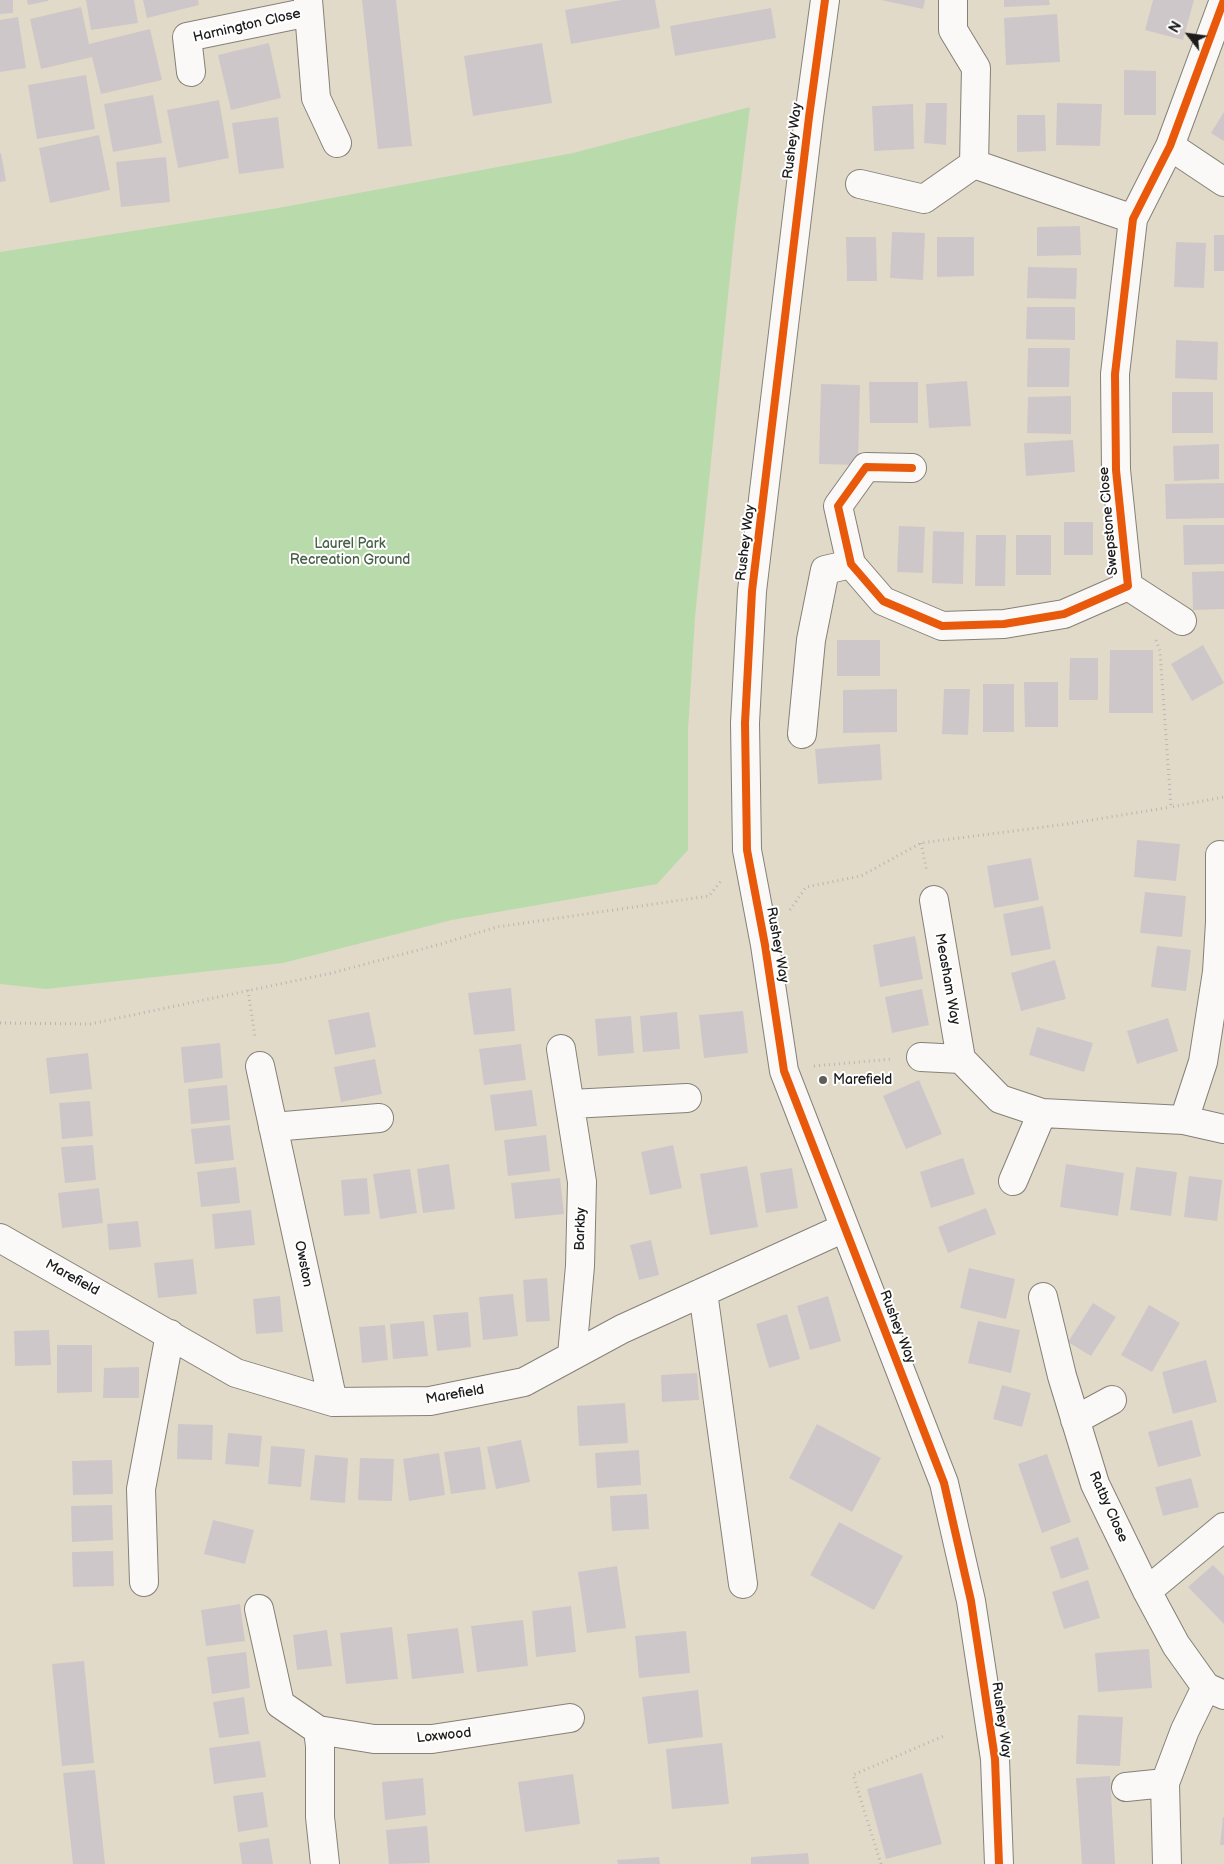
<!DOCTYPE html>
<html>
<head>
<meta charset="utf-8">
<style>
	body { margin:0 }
	#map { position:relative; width:1224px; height:1864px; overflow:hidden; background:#e2dac8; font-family:"Balsamiq Sans",sans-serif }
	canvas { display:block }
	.north { position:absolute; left:1164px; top:10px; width:50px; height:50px; -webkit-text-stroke:4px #fff; paint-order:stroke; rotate:300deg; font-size:14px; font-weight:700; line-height:20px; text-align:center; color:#1c1c1c }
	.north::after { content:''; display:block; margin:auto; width:18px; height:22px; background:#1c1c1c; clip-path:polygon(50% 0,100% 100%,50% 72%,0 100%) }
</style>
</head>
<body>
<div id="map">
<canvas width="1224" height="1864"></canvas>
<div class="north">N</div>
</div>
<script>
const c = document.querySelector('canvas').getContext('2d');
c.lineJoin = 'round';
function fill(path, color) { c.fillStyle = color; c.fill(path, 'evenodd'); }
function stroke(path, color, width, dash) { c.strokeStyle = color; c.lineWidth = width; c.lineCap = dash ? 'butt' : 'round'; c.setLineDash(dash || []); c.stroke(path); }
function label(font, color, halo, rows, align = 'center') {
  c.font = font + ' "Balsamiq Sans",sans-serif'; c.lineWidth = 4; c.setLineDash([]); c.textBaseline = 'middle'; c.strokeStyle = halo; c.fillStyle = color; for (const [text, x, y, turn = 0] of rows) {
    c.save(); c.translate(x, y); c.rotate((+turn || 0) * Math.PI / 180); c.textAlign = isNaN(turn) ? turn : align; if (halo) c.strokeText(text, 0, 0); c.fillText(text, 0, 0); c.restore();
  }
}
const green = new Path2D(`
	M 750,107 L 735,228 L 695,617 L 688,730 L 688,850 L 657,884 L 452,920 L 283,963 L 46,989 L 0,984 L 0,252 L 278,208 L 573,153 Z`);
const building = new Path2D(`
	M 0,0 L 13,0 L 13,13 L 0,14 Z
	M 27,0 L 48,0 L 48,1 L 28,5 Z
	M 86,0 L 134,0 L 138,23 L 91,30 Z
	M 143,0 L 198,0 L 199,5 L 147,18 Z
	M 362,0 L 396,0 L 412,146 L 378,149 Z
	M 622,0 L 655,0 L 660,28 L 571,44 L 565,10 Z
	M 881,0 L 925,0 L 923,9 Z
	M 1004,0 L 1049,0 L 1050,5 L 1004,7 Z
	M 1153,0 L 1194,0 L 1183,40 L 1145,30 Z
	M 81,7 L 89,44 L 150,29 L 162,80 L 101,94 L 92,57 L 41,69 L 30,19 Z
	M 771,8 L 776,38 L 675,56 L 670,26 Z
	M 1057,14 L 1060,62 L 1006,65 L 1004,18 Z
	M 18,17 L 26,68 L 0,72 L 0,20 Z
	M 269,43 L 281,98 L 231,110 L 218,55 Z
	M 542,43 L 552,103 L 473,116 L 464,56 Z
	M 1124,70 L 1156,71 L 1156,115 L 1124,115 Z
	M 86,75 L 95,129 L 37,139 L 28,85 Z
	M 153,95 L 162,143 L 113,152 L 104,104 Z
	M 219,100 L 229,158 L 178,168 L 167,110 Z
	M 926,103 L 947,103 L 946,145 L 924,143 Z
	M 1057,103 L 1102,104 L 1100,146 L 1056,145 Z
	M 913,104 L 914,149 L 874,151 L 872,106 Z
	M 1224,112 L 1224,141 L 1211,133 Z
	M 1017,115 L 1045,115 L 1046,151 L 1017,152 Z
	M 278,117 L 284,168 L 239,174 L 232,123 Z
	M 99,135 L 110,190 L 50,203 L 39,148 Z
	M 1,153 L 6,181 L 0,182 L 0,154 Z
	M 166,157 L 170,202 L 121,207 L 116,162 Z
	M 1080,226 L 1081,255 L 1037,256 L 1037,227 Z
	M 892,232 L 925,233 L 923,280 L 890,278 Z
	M 1214,235 L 1224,235 L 1224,271 L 1214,271 Z
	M 846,237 L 876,237 L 877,281 L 847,281 Z
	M 937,237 L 974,237 L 974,276 L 937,277 Z
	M 1176,242 L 1206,243 L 1204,288 L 1174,287 Z
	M 1028,267 L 1077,268 L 1076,299 L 1027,298 Z
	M 1027,307 L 1075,307 L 1075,340 L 1026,339 Z
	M 1176,340 L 1218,342 L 1217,380 L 1175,378 Z
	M 1028,348 L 1070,348 L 1069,387 L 1027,387 Z
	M 967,381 L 971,426 L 929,428 L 926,384 Z
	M 869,382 L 918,382 L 918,423 L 870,423 Z
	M 821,384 L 860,385 L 858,465 L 819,464 Z
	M 1172,392 L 1213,392 L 1213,433 L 1172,433 Z
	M 1071,396 L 1071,434 L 1027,433 L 1028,397 Z
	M 1073,440 L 1075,472 L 1026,476 L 1024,443 Z
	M 1219,444 L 1219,479 L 1174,481 L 1173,446 Z
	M 1224,483 L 1224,518 L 1166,519 L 1165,484 Z
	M 1064,522 L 1093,522 L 1093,555 L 1064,555 Z
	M 1183,525 L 1224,525 L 1224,564 L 1184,565 Z
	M 899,526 L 925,527 L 923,573 L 897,572 Z
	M 933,531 L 964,532 L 963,584 L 932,583 Z
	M 976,535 L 1006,535 L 1005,586 L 975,586 Z
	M 1016,535 L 1051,535 L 1051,575 L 1016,575 Z
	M 1224,571 L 1224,609 L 1193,610 L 1192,572 Z
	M 837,640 L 880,640 L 880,676 L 837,676 Z
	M 1203,645 L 1224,683 L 1192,701 L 1171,664 Z
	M 1110,650 L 1153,650 L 1153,713 L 1109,713 Z
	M 1070,658 L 1098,658 L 1098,700 L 1069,700 Z
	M 1024,682 L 1058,682 L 1058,727 L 1025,727 Z
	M 983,684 L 1014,684 L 1014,732 L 983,732 Z
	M 897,689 L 897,732 L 843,733 L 843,690 Z
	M 944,689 L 970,689 L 968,735 L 942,734 Z
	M 880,744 L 882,780 L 818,784 L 815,749 Z
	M 1137,840 L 1180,844 L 1176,881 L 1134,877 Z
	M 1031,858 L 1039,900 L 994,908 L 987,866 Z
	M 1145,892 L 1186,896 L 1182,937 L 1140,933 Z
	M 1043,906 L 1051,949 L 1011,956 L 1003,914 Z
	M 915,936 L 923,979 L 880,987 L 873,945 Z
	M 1157,946 L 1191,950 L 1186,991 L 1151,987 Z
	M 1055,960 L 1066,999 L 1021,1011 L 1011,973 Z
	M 511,988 L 515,1031 L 474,1035 L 468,993 Z
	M 922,989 L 929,1025 L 892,1033 L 885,997 Z
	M 743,1011 L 748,1053 L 704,1058 L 699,1015 Z
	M 369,1012 L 376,1047 L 335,1055 L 328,1020 Z
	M 677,1012 L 680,1049 L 643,1052 L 640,1016 Z
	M 631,1016 L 634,1053 L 598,1056 L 595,1019 Z
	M 1168,1018 L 1178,1051 L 1137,1064 L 1127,1031 Z
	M 1037,1027 L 1093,1043 L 1084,1072 L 1029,1055 Z
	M 220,1043 L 223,1078 L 184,1083 L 181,1047 Z
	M 521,1044 L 526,1080 L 484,1085 L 479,1049 Z
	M 88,1053 L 92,1089 L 50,1094 L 46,1058 Z
	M 375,1059 L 382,1094 L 341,1102 L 334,1067 Z
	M 919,1080 L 942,1134 L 906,1149 L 883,1096 Z
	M 227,1085 L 230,1120 L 191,1124 L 188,1089 Z
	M 532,1090 L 537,1126 L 495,1131 L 490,1095 Z
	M 90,1101 L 93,1136 L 62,1139 L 59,1103 Z
	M 230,1125 L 234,1160 L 195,1164 L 191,1129 Z
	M 546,1135 L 550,1171 L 508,1176 L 504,1140 Z
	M 93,1145 L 96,1180 L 65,1183 L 61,1147 Z
	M 673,1145 L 682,1188 L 650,1195 L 641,1152 Z
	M 963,1158 L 975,1194 L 931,1208 L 920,1172 Z
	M 449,1164 L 455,1209 L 423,1213 L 417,1169 Z
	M 1066,1164 L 1124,1173 L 1118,1216 L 1060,1207 Z
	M 747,1166 L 758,1227 L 710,1235 L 700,1174 Z
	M 236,1167 L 240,1203 L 201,1207 L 197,1172 Z
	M 1136,1167 L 1177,1172 L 1171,1216 L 1130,1210 Z
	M 792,1168 L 798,1208 L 766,1213 L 760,1173 Z
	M 410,1169 L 417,1213 L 380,1219 L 373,1174 Z
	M 1189,1176 L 1222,1180 L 1217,1221 L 1184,1217 Z
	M 367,1178 L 370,1214 L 344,1216 L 341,1180 Z
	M 560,1178 L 564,1214 L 515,1219 L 511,1183 Z
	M 99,1188 L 103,1223 L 62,1228 L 58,1193 Z
	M 986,1208 L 996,1234 L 948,1253 L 938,1227 Z
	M 251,1210 L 255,1245 L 215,1249 L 212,1214 Z
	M 138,1221 L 141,1247 L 109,1250 L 107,1224 Z
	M 651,1240 L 659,1275 L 639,1280 L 630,1245 Z
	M 193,1259 L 197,1294 L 158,1298 L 154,1263 Z
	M 969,1268 L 1015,1279 L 1006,1319 L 960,1308 Z
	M 547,1278 L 550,1321 L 526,1322 L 523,1280 Z
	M 513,1294 L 518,1336 L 483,1340 L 479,1297 Z
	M 280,1296 L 283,1332 L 256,1334 L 253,1299 Z
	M 828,1296 L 841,1341 L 810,1350 L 797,1306 Z
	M 1093,1303 L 1116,1317 L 1091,1356 L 1068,1342 Z
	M 1149,1305 L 1180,1323 L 1152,1372 L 1121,1355 Z
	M 468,1312 L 471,1347 L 437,1351 L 433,1315 Z
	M 787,1314 L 800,1359 L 769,1368 L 756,1324 Z
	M 424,1321 L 428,1356 L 393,1359 L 390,1324 Z
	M 978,1321 L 1020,1330 L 1011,1373 L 968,1363 Z
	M 385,1325 L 388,1360 L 362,1363 L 359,1327 Z
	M 49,1330 L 51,1365 L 15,1366 L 14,1331 Z
	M 57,1345 L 92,1345 L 92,1392 L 57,1393 Z
	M 1206,1360 L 1217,1402 L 1173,1414 L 1162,1372 Z
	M 139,1367 L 139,1398 L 103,1398 L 104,1368 Z
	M 697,1373 L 699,1400 L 662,1402 L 661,1375 Z
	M 1002,1385 L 1031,1393 L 1022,1427 L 993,1419 Z
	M 625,1403 L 628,1443 L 579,1446 L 577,1406 Z
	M 1192,1420 L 1201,1456 L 1158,1467 L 1148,1432 Z
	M 178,1424 L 213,1425 L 212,1460 L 177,1459 Z
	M 817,1424 L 881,1458 L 852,1512 L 789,1478 Z
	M 228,1433 L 262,1436 L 259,1467 L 225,1464 Z
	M 521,1440 L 530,1482 L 496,1489 L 487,1447 Z
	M 271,1446 L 305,1449 L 301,1487 L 268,1484 Z
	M 480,1447 L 486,1489 L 451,1494 L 444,1452 Z
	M 639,1450 L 641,1485 L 597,1488 L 595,1453 Z
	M 439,1453 L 445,1495 L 409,1501 L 403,1459 Z
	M 1047,1454 L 1071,1522 L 1042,1533 L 1018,1464 Z
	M 315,1455 L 348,1458 L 345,1503 L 310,1500 Z
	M 360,1458 L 394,1459 L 392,1501 L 358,1500 Z
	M 112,1460 L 113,1494 L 73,1495 L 72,1461 Z
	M 1191,1478 L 1199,1507 L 1163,1516 L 1155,1487 Z
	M 647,1494 L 649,1529 L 612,1531 L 610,1496 Z
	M 112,1505 L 113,1540 L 72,1542 L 71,1506 Z
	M 213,1520 L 254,1530 L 245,1564 L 204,1554 Z
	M 839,1522 L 903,1556 L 874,1610 L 810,1575 Z
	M 1078,1537 L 1089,1569 L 1061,1579 L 1050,1547 Z
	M 113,1551 L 114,1586 L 73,1587 L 72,1552 Z
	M 1213,1565 L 1224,1576 L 1224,1624 L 1188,1587 Z
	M 617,1566 L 626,1628 L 587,1633 L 578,1572 Z
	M 1088,1580 L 1100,1618 L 1064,1629 L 1052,1592 Z
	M 240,1604 L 245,1641 L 206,1646 L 201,1610 Z
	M 571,1606 L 576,1652 L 536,1657 L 532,1611 Z
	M 523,1620 L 528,1666 L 477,1672 L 471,1626 Z
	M 392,1627 L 398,1679 L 346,1684 L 340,1633 Z
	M 458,1628 L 464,1673 L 412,1679 L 407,1634 Z
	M 327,1630 L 332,1666 L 297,1670 L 293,1635 Z
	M 686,1631 L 690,1673 L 639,1678 L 635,1636 Z
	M 1149,1649 L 1152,1688 L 1098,1692 L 1095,1653 Z
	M 246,1652 L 250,1688 L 212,1694 L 207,1657 Z
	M 84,1661 L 94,1763 L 62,1766 L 52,1664 Z
	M 698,1690 L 703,1737 L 648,1744 L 642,1697 Z
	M 244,1697 L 249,1734 L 219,1738 L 213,1702 Z
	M 1078,1715 L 1123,1717 L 1120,1766 L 1076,1764 Z
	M 260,1741 L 266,1777 L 214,1784 L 209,1748 Z
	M 722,1743 L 729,1804 L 672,1809 L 666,1749 Z
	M 95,1770 L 105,1864 L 73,1864 L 63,1773 Z
	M 922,1773 L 942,1844 L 886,1859 L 867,1789 Z
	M 573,1774 L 580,1824 L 525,1832 L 518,1782 Z
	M 1110,1776 L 1115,1864 L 1082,1864 L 1076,1778 Z
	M 423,1778 L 426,1815 L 385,1820 L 382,1782 Z
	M 263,1792 L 268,1827 L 238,1832 L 233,1796 Z
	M 1223,1817 L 1224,1817 L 1224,1845 L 1220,1845 Z
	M 427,1826 L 430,1863 L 389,1864 L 386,1830 Z
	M 269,1838 L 273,1864 L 242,1864 L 239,1843 Z
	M 808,1853 L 809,1864 L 751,1864 L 751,1857 Z
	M 659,1857 L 660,1864 L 618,1864 L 617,1860 Z`);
const path = new Path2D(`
	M 1156,640 L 1160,651 L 1171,807 L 1224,797
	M 921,843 L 927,872
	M 790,910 L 806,887 L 861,876 L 921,843 L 1067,824 L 1171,807
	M 248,990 L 255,1037
	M 0,1023 L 90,1024 L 332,973 L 441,944 L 497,927 L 709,896 L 721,881
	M 814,1066 L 893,1059
	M 881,1864 L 853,1775 L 946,1735`);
const minor = new Path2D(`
	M 953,0 L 953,30 L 976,68 L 974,164 L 1133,219
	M 309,12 L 316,98 L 337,143
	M 191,72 L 187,37 L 309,12 L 308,0
	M 1170,146 L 1224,182
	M 860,184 L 924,199 L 974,164
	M 912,468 L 866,467 L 838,506 L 851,564 L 883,601 L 942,626 L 1004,624 L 1064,614 L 1128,586 L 1116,470 L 1115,374 L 1133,219 L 1170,146 L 1224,0
	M 1128,586 L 1182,621
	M 802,734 L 811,640 L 825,570 L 851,564
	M 934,900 L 961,1059 L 1000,1099 L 1042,1113 L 1184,1120 L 1224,1129
	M 561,1049 L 582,1182 L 580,1266 L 572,1355
	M 921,1057 L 961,1059
	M 260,1066 L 333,1402
	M 571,1104 L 687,1098
	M 1184,1120 L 1203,1062 L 1217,972 L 1220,922 L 1220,855
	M 273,1127 L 379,1118
	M 1013,1181 L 1042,1113
	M 0,1238 L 236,1373 L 333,1402 L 430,1401 L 524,1382 L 622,1329 L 844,1228
	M 703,1292 L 743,1584
	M 1043,1297 L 1062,1376 L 1095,1484 L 1147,1591 L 1176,1645 L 1206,1687 L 1224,1695
	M 1075,1420 L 1112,1400
	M 144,1582 L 141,1489 L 170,1334
	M 1147,1591 L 1224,1527
	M 259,1609 L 280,1704 L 318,1730 L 320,1746 L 320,1817 L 325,1864
	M 318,1730 L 374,1739 L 432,1739 L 570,1718
	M 1126,1787 L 1165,1783
	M 1167,1864 L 1165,1783 L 1185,1730 L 1206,1687`);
const tertiary = new Path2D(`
	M 825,0 L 809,117 L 752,591 L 745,723 L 747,850 L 765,945 L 784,1071 L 944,1483 L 971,1601 L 984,1686 L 995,1759 L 999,1864`);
const cycleway = new Path2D(`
	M 825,0 L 809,117 L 752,591 L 745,723 L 747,850 L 765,945 L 784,1071 L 944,1483 L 971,1601 L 984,1686 L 995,1759 L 999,1864
	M 912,468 L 866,467 L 838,506 L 851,564 L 883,601 L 942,626 L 1004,624 L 1064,614 L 1128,586 L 1116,470 L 1115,374 L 1133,219 L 1170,146 L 1224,0`);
const markers = [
	[823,1080,5,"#615e58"]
];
const streetNames = [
	["Harnington Close",247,26,-13],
	["Rushey Way",793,141,-83],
	["Swepstone Close",1109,521,-95],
	["Rushey Way",746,543,-83],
	["Rushey Way",777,945,80],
	["Measham Way",947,979,80],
	["Barkby",581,1229,-88],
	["Owston",303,1264,79],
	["Marefield",72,1278,29],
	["Rushey Way",897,1327,69],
	["Marefield",455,1395,-10],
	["Ratby Close",1108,1507,66],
	["Rushey Way",1001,1720,82],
	["Loxwood",444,1736,-6]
];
const parkNames = [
	["Laurel Park",350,544],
	["Recreation Ground",350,560]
];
const poiNames = [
	["Marefield",833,1080]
];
fill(green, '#b9dbab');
fill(building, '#cdc7ca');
stroke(minor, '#858178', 30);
stroke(tertiary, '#858178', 30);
stroke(path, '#b8b6b3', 3, [1, 4]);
stroke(minor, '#fbf9f7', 28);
stroke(tertiary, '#fbf9f7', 28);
stroke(cycleway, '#e8590c', 8);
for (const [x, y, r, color] of markers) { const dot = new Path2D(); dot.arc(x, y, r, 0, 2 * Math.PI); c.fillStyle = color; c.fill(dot); stroke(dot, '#fff', 2); }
label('14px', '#1c1c1c', '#fff', streetNames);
label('14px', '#475f46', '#fff', parkNames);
label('14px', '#1c1c1c', '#fff', poiNames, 'left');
</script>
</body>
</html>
